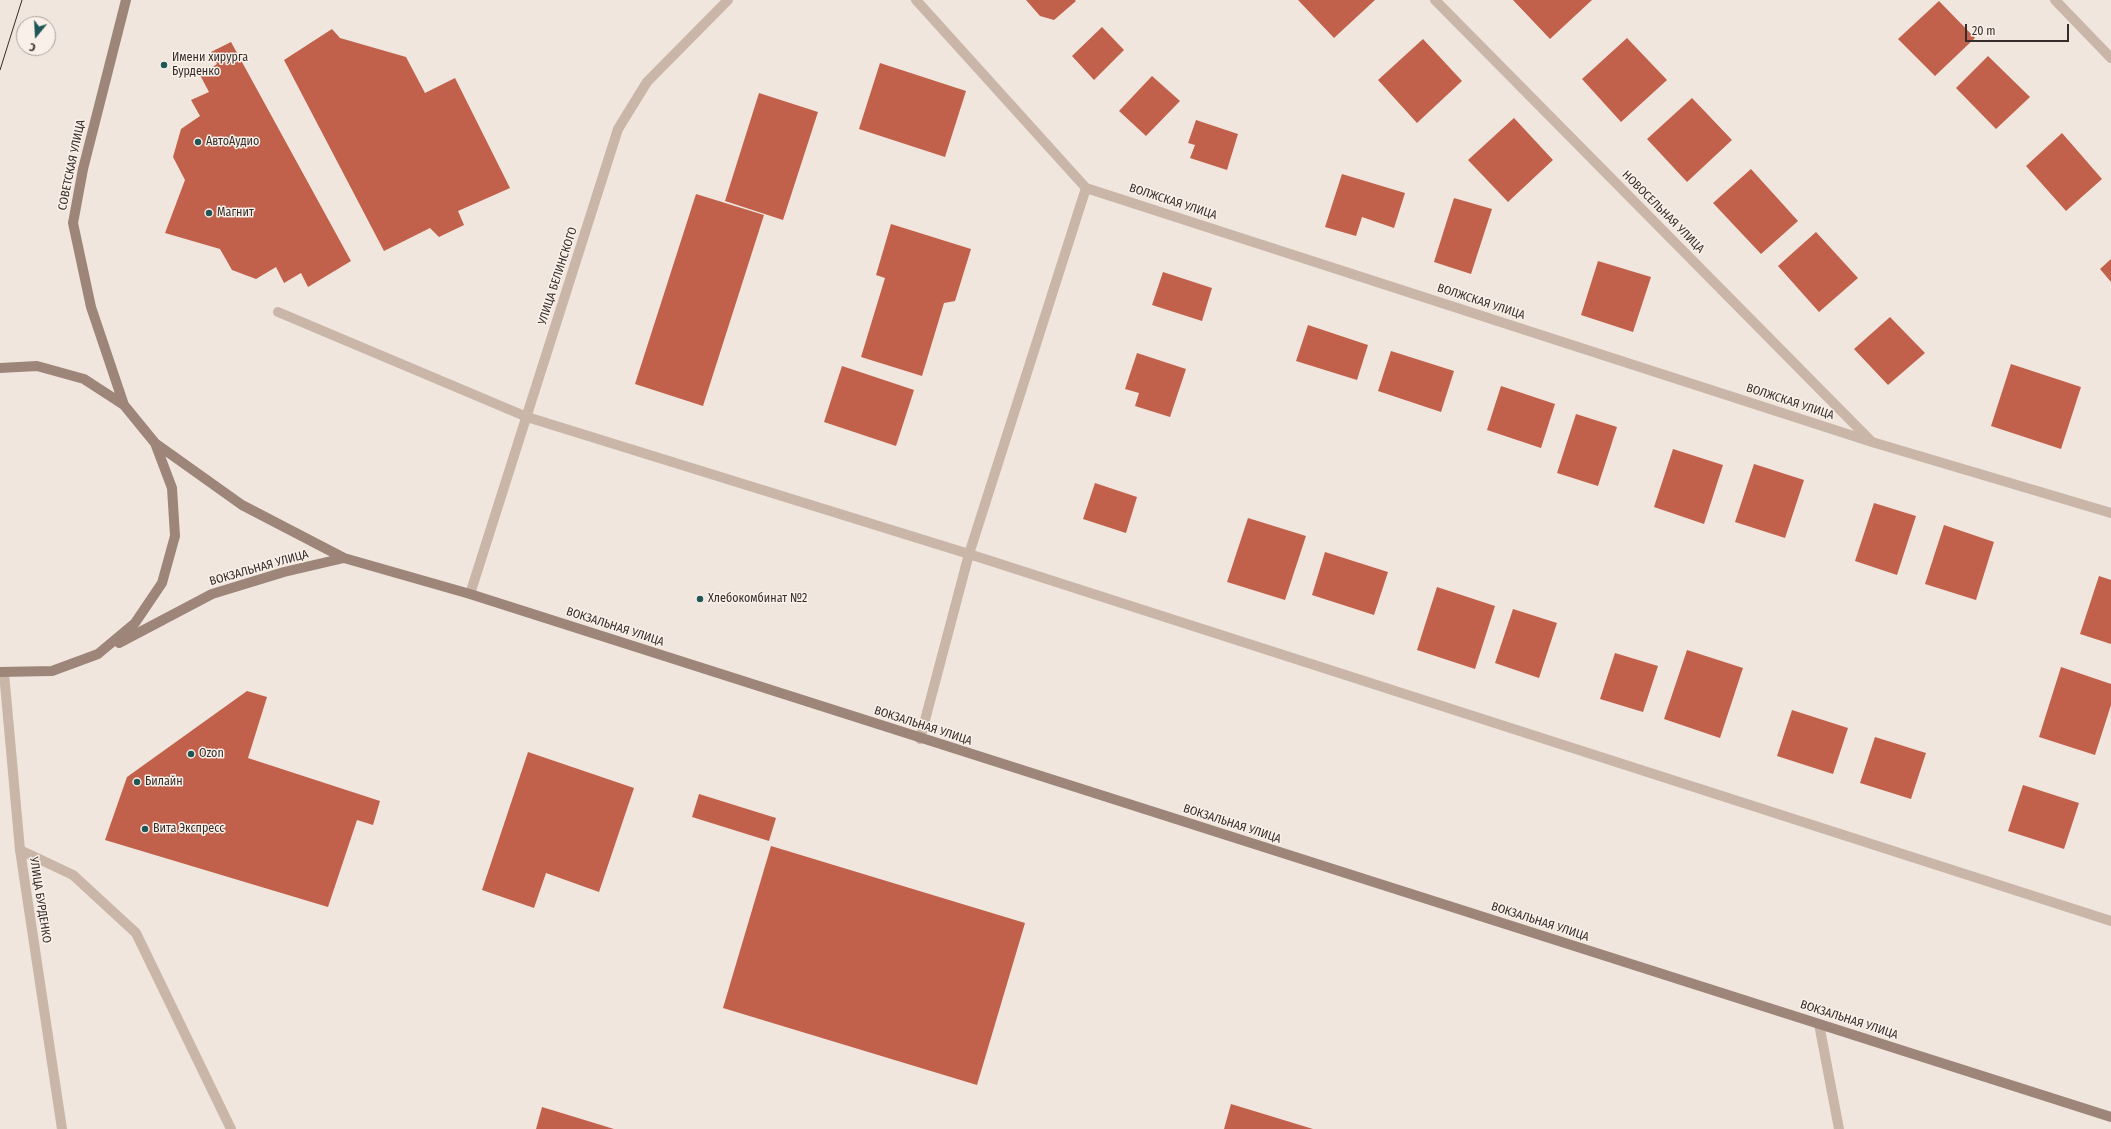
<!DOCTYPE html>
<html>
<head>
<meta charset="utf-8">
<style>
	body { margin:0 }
	#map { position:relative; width:2111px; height:1129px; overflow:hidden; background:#f1e6dd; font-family:"Fira Sans Condensed",sans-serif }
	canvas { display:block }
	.north { position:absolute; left:16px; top:16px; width:40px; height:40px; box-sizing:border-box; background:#f9f1e9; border:1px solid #aba29c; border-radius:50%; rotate:198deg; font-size:11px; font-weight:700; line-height:16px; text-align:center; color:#362c29 }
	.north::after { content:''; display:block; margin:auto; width:14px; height:18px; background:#205656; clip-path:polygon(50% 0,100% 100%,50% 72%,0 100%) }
	.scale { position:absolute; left:1965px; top:24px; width:104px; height:18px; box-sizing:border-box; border:2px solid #362c29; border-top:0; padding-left:5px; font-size:12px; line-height:14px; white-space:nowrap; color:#362c29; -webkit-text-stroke:3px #f9f1e9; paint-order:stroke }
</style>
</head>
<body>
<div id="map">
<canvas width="2111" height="1129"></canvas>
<div class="north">С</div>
<div class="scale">20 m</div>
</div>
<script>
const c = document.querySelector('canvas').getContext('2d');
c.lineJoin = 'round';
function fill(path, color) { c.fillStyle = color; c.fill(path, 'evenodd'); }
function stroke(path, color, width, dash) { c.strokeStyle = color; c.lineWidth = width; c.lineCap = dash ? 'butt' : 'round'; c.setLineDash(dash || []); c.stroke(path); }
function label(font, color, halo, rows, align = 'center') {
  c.font = font + ' "Fira Sans Condensed",sans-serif'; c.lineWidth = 3; c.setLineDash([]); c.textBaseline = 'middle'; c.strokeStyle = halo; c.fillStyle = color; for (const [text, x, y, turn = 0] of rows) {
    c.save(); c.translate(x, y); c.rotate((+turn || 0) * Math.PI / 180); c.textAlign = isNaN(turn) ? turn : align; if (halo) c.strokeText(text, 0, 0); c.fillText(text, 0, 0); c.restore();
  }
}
const building = new Path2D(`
	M 1026,0 L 1075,0 L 1076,1 L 1054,20 L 1040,16 Z
	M 1298,0 L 1375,0 L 1334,38 Z
	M 1513,0 L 1592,0 L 1550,39 Z
	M 1939,1 L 1975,38 L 1935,76 L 1898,39 Z
	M 1102,27 L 1124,50 L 1094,80 L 1072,56 Z
	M 332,29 L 340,38 L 406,57 L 425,93 L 455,78 L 510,188 L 458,211 L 464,225 L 439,237 L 430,228 L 384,251 L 284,60 Z
	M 1627,38 L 1667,80 L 1621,122 L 1582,79 Z
	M 1423,39 L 1462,81 L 1417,123 L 1378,80 Z
	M 231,42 L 351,261 L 308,287 L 301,273 L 284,283 L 276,267 L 256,279 L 232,270 L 220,249 L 165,233 L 185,180 L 173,157 L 181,129 L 200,116 L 191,100 L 209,92 L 200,75 L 217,64 L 211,52 Z
	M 1988,56 L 2030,97 L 1996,129 L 1956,88 Z
	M 880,63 L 966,91 L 945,157 L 859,129 Z
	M 1152,76 L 1180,101 L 1146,136 L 1119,111 Z
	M 759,93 L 818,112 L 783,220 L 725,201 Z
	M 1692,98 L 1732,140 L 1687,182 L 1647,139 Z
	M 1514,118 L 1553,160 L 1508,202 L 1468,160 Z
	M 1196,120 L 1238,134 L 1227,170 L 1190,158 L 1195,145 L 1188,143 Z
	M 2062,133 L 2102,179 L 2066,211 L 2026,166 Z
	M 1751,169 L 1798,221 L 1761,254 L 1713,203 Z
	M 1342,174 L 1405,193 L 1394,228 L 1362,217 L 1356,236 L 1325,227 Z
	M 696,194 L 764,215 L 703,406 L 635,384 Z
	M 1454,198 L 1492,209 L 1471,274 L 1434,262 Z
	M 891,224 L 971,249 L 955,301 L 944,303 L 922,376 L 861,357 L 885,278 L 876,275 Z
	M 1816,232 L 1858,278 L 1819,312 L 1778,266 Z
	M 2111,259 L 2111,282 L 2100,269 Z
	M 1598,261 L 1651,277 L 1633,332 L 1581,315 Z
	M 1163,272 L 1212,288 L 1202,321 L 1152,305 Z
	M 1890,317 L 1925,353 L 1888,385 L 1854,349 Z
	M 1308,325 L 1368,345 L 1357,380 L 1296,361 Z
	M 1391,351 L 1454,371 L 1441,412 L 1378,391 Z
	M 1137,353 L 1186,369 L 1170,417 L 1135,406 L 1139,393 L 1125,389 Z
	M 2011,364 L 2081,387 L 2061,449 L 1991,426 Z
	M 842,366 L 914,390 L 896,446 L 824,422 Z
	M 1501,386 L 1555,404 L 1541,448 L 1487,430 Z
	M 1576,414 L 1617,427 L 1598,486 L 1557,473 Z
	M 1673,449 L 1723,465 L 1704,524 L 1654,507 Z
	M 1754,464 L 1804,480 L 1785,538 L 1735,522 Z
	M 1095,483 L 1137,497 L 1126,533 L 1083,519 Z
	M 1874,503 L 1916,516 L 1897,575 L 1855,561 Z
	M 1248,518 L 1306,536 L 1285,600 L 1227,582 Z
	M 1944,525 L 1994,542 L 1976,600 L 1925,584 Z
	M 1325,552 L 1388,572 L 1374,615 L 1312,595 Z
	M 2099,576 L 2111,580 L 2111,644 L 2080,634 Z
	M 1437,587 L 1495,606 L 1475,669 L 1417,650 Z
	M 1513,609 L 1557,623 L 1539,678 L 1495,663 Z
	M 1687,650 L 1743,668 L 1720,738 L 1664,719 Z
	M 1615,653 L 1658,666 L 1643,712 L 1600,699 Z
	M 2061,667 L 2111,684 L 2111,705 L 2095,755 L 2039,737 Z
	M 247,691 L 267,697 L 248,758 L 380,801 L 373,825 L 357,820 L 328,907 L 105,840 L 127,777 Z
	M 1792,710 L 1848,728 L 1833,774 L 1777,756 Z
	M 1875,737 L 1926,753 L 1911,799 L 1860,783 Z
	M 528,752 L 634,788 L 599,892 L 546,873 L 534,908 L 482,890 Z
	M 2023,785 L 2079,803 L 2064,849 L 2008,831 Z
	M 699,794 L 776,818 L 769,841 L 692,817 Z
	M 771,846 L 1025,923 L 977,1085 L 723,1008 Z
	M 1231,1104 L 1313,1129 L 1224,1129 Z
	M 542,1107 L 614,1129 L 536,1129 Z`);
const lane = new Path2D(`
	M 278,312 L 527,417
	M 20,850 L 73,875 L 136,933 L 231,1129
	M 1819,1024 L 1839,1129`);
const street = new Path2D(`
	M 916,0 L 1086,188 L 1872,442 L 2111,513
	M 1435,0 L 1871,441
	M 2055,0 L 2111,58
	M 527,417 L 969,554 L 2111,921
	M 470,594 L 618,129 L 647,82 L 728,0
	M 4,673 L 20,850 L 62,1129
	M 920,739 L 969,554 L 1086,188`);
const secondary = new Path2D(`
	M 0,368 L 37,366 L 84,379 L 124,405 L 155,443 L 172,488 L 175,536 L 162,583 L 135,623 L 98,654 L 52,671 L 0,672
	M 124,405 L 91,307 L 73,223 L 83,169 L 126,0
	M 155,443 L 242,505 L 344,558 L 470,594 L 2111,1117
	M 119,643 L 212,594 L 284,572 L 344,558`);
const tram = new Path2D(`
	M 0,70 L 22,0`);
const markers = [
	[164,65,4,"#205656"],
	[198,142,4,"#205656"],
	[209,213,4,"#205656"],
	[700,599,4,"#205656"],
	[191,754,4,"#205656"],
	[137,782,4,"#205656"],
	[145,829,4,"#205656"]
];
const poiNames = [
	["Имени хирурга",172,58],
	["Бурденко",172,72],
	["АвтоАудио",206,142],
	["Магнит",217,213],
	["Хлебокомбинат №2",708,599],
	["Ozon",199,754],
	["Билайн",145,782],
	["Вита Экспресс",153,829]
];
const streetNames = [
	["СОВЕТСКАЯ УЛИЦА",72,165,-78],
	["ВОЛЖСКАЯ УЛИЦА",1173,202,18],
	["НОВОСЕЛЬНАЯ УЛИЦА",1663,212,45],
	["УЛИЦА БЕЛИНСКОГО",558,276,-72],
	["ВОЛЖСКАЯ УЛИЦА",1481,302,18],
	["ВОЛЖСКАЯ УЛИЦА",1790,402,18],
	["ВОКЗАЛЬНАЯ УЛИЦА",259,568,-16],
	["ВОКЗАЛЬНАЯ УЛИЦА",615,627,18],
	["ВОКЗАЛЬНАЯ УЛИЦА",923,726,18],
	["ВОКЗАЛЬНАЯ УЛИЦА",1232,824,18],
	["УЛИЦА БУРДЕНКО",40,900,81],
	["ВОКЗАЛЬНАЯ УЛИЦА",1540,922,18],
	["ВОКЗАЛЬНАЯ УЛИЦА",1849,1020,18]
];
fill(building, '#c1614b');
stroke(lane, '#c9b6a9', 10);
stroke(street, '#c9b6a9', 10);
stroke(secondary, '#9d857a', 10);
stroke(tram, '#362c29', 1);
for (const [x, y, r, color] of markers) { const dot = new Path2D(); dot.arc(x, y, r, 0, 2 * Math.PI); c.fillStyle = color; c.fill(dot); stroke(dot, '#f9f1e9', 1.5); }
label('12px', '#362c29', '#f9f1e9', poiNames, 'left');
label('12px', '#362c29', '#f9f1e9', streetNames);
</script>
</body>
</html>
